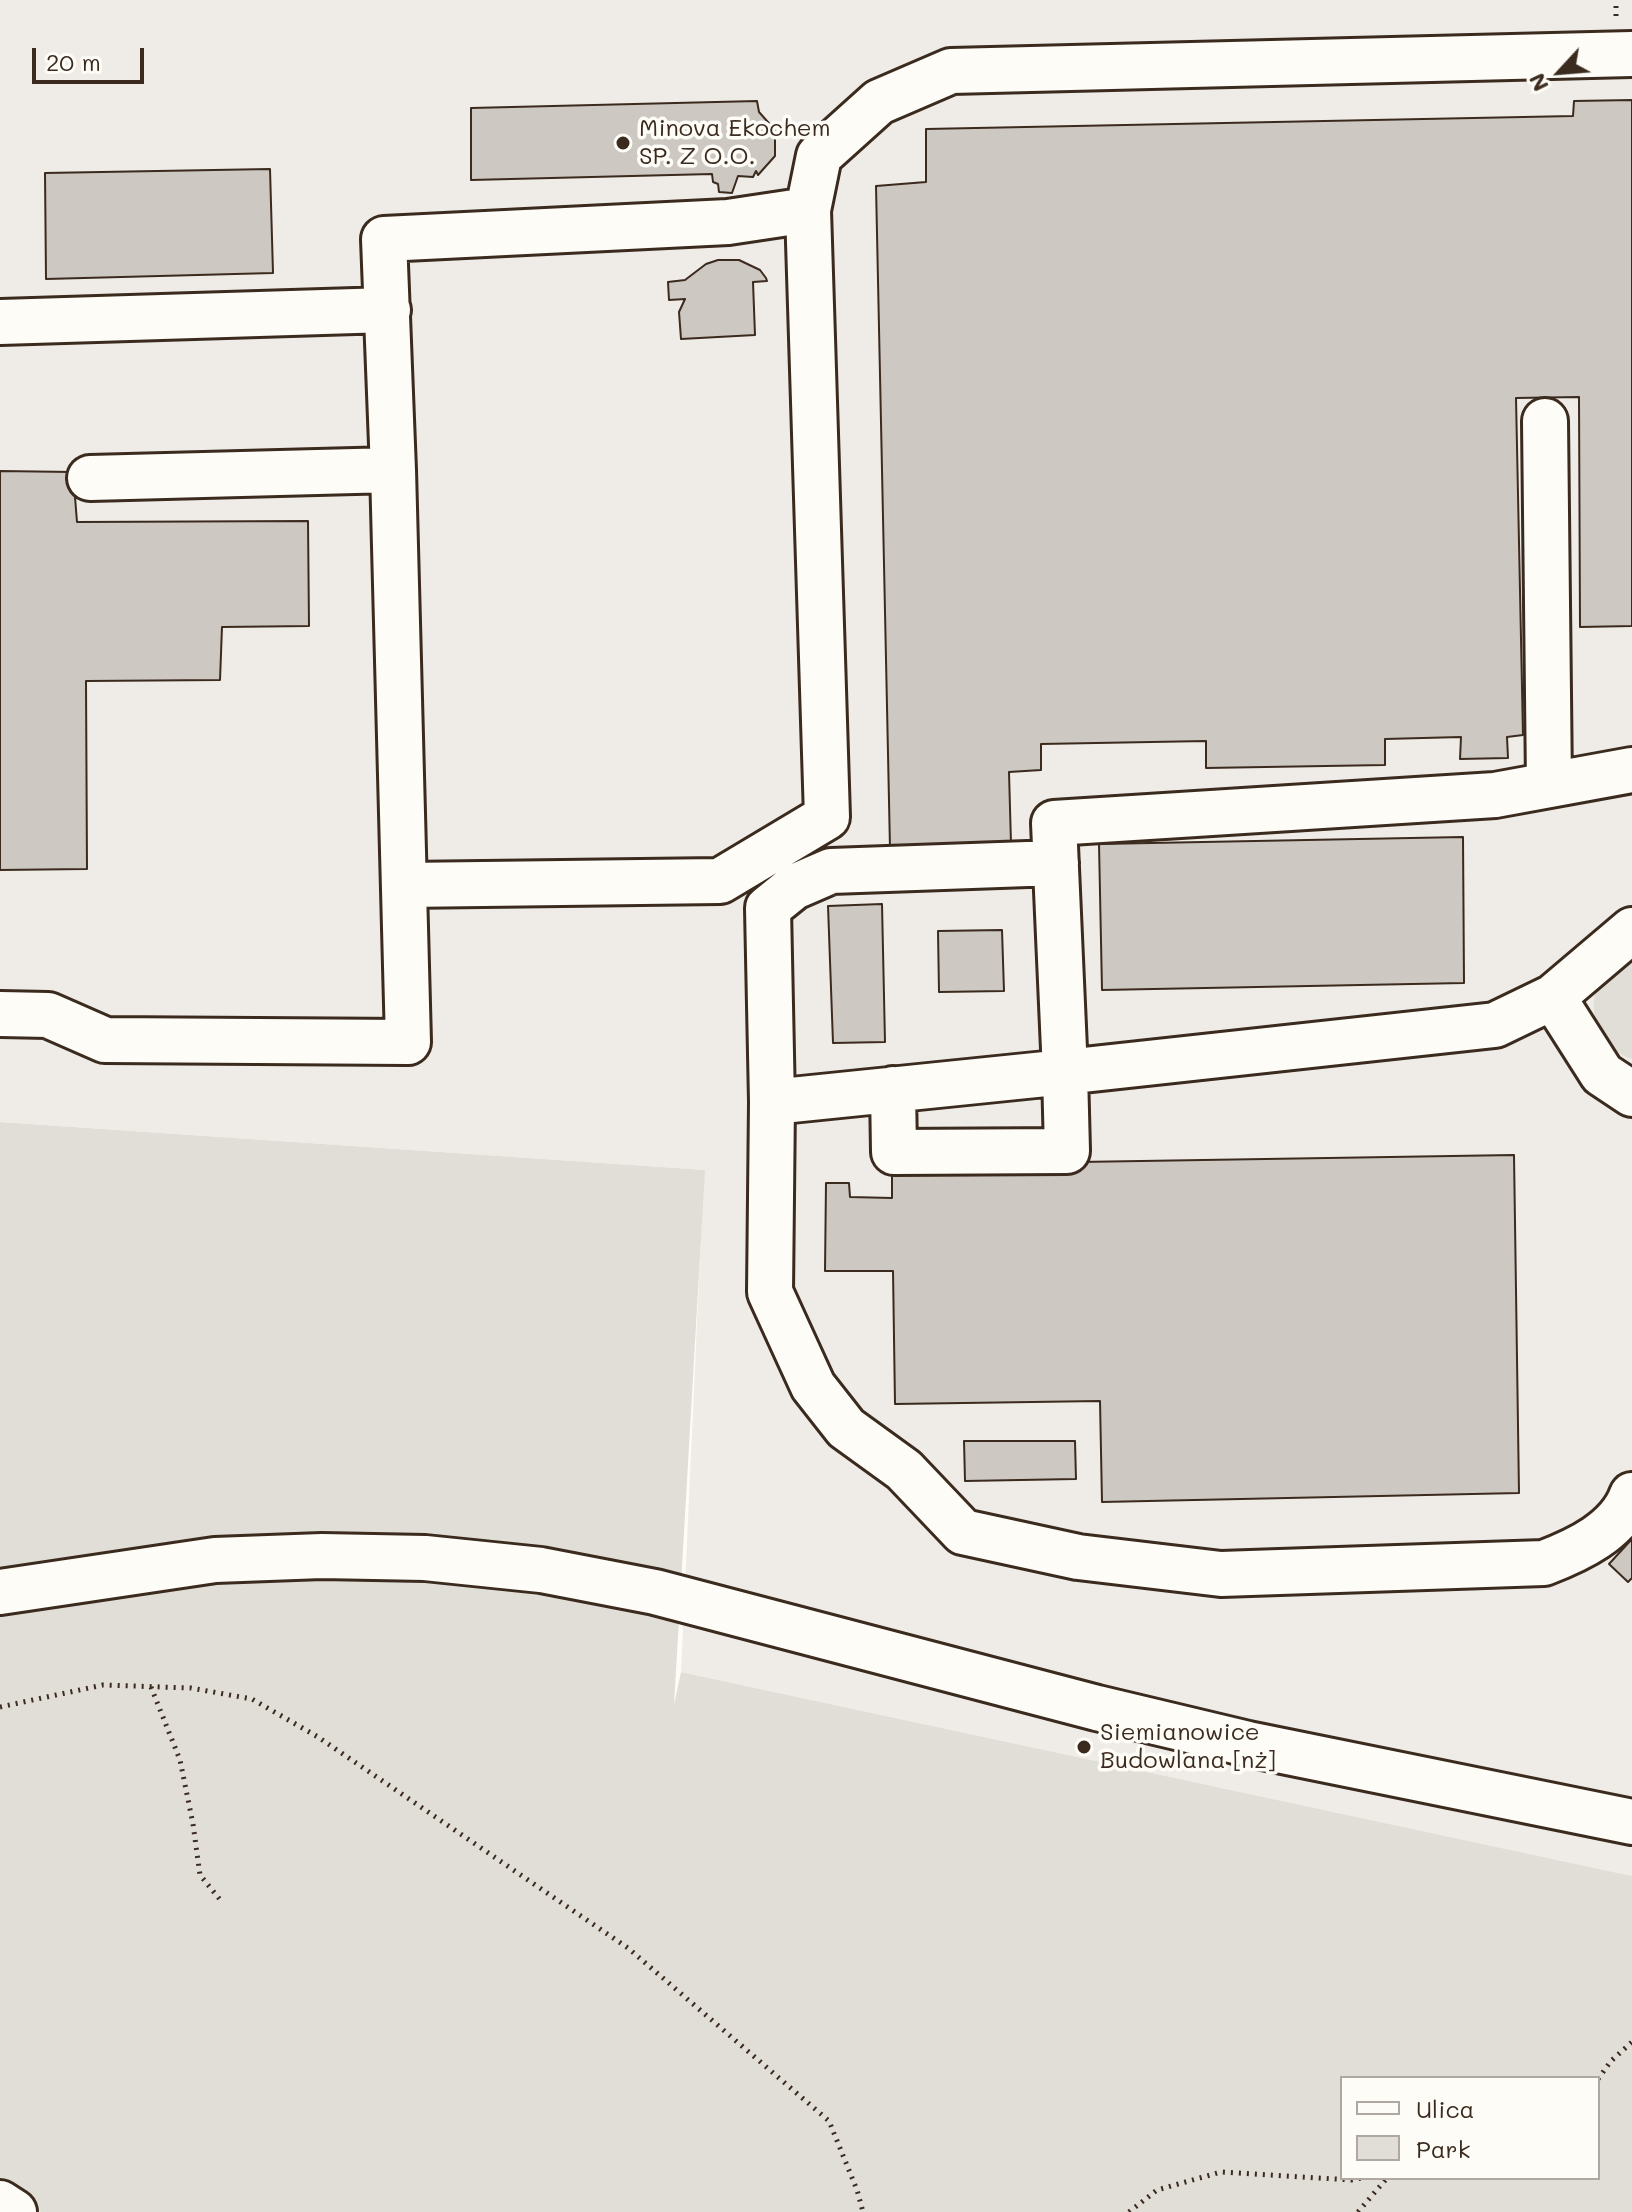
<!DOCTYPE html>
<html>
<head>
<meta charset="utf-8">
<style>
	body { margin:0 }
	#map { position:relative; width:1632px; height:2212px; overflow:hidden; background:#fdfcf7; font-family:Mali,sans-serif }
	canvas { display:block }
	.legend { position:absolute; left:1340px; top:2076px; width:260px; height:104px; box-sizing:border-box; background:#fdfcf7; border:2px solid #afa8a0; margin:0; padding:10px 14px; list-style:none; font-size:24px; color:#3b2a1e }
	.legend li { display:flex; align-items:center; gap:16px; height:40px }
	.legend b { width:40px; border:2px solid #afa8a0 }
	.north { position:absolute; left:1520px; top:32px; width:80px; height:80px; -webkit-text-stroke:6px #fdfcf7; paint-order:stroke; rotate:244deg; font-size:22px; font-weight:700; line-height:32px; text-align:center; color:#3b2a1e }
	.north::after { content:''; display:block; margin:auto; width:28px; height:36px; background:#3b2a1e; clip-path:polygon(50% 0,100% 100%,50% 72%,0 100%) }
	.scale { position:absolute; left:32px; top:48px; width:112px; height:36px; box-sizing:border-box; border:4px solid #3b2a1e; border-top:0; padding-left:10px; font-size:24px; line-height:28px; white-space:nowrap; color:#3b2a1e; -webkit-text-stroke:6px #fdfcf7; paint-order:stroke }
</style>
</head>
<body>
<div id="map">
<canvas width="1632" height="2212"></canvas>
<ul class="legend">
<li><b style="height:10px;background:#fdfcf7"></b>Ulica</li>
<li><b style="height:22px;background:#e1ded7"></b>Park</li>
</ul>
<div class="north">N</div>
<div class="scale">20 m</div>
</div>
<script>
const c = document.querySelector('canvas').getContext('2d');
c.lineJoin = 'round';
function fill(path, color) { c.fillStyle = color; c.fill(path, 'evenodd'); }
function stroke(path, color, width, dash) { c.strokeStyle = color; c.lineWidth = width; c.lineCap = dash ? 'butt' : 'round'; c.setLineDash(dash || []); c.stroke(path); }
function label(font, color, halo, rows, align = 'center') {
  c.font = font + ' Mali,sans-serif'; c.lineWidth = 7; c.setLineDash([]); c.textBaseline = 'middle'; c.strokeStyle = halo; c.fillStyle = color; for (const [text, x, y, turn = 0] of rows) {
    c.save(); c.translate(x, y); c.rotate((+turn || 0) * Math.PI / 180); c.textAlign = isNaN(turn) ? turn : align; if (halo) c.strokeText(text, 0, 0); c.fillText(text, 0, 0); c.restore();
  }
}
const built = new Path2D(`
	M 0,0 L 1632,0 L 1632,1876 L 681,1672 L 704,1170 L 0,1122 Z`);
const green = new Path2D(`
	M 1632,957 L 1632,1059 C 1607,1052 1583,1011 1599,987 C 1608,975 1621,966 1632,957 Z
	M 0,1122 L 705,1170 L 674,1705 L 681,1672 L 1632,1876 L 1632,2212 L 41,2212 L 0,2185 ZM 1342,2078 L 1598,2078 L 1598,2178 L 1342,2178 Z`);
const building = new Path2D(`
	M 1632,100 L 1632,626 L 1580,627 L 1579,397 L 1516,398 L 1523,735 L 1507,737 L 1508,758 L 1460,759 L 1461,737 L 1385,739 L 1385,765 L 1206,768 L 1206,741 L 1041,744 L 1041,770 L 1009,772 L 1011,844 L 890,848 L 876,186 L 926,182 L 926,129 L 1573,116 L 1574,101 Z
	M 757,101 L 759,112 L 775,130 L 775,156 L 758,175 L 756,171 L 753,177 L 738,176 L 732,193 L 719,192 L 718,184 L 713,182 L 712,174 L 471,180 L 471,108 Z
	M 270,169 L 273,273 L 46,279 L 45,173 Z
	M 718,260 L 739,260 L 760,270 L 766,278 L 767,281 L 753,282 L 755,335 L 681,339 L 679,312 L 685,299 L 669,300 L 668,282 L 685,280 L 706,264 Z
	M 0,471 L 73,472 L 77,522 L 308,521 L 309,626 L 222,627 L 220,680 L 86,681 L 87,869 L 0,870 Z
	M 1463,837 L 1464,983 L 1102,990 L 1099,844 Z
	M 882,904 L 885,1042 L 833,1043 L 828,906 Z
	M 1002,930 L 1004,991 L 939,992 L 938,931 Z
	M 1514,1155 L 1519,1493 L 1102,1502 L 1100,1401 L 895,1404 L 893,1271 L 825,1271 L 826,1183 L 849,1183 L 850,1197 L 892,1198 L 892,1165 Z
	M 964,1441 L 1075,1441 L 1076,1479 L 965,1481 Z
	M 1632,1539 L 1632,1578 L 1628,1582 L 1609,1564 Z`);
const path = new Path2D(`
	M 1616,16 L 1616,0
	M 151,1687 L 180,1760 L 193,1824 L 200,1875 L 222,1902
	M 0,1707 L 103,1685 L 191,1688 L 252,1699 L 318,1737 L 628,1948 L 829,2121 L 857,2190 L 863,2212
	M 1598,2079 L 1611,2061 L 1632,2042
	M 1129,2212 L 1157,2190 L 1221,2172 L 1351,2180 L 1362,2178
	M 1358,2212 L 1387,2178`);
const minor = new Path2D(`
	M 0,322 L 388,310
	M 1545,421 L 1549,785
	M 90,478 L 393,470
	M 1056,863 L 831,871 L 794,887 L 768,908 L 772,1102 L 1065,1072 L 1054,823 L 1495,795 L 1632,770
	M 404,885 L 720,881 L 827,817 L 808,210
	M 1553,997 L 1602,1074 L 1632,1094
	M 0,1014 L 48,1015 L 105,1040 L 408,1042 L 393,470 L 384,239 L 728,222 L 808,210 L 819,156 L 879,102 L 951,71 L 1632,54
	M 893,1089 L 894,1152 L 1067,1151 L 1065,1072 L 1495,1025 L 1553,997 L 1632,930
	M 772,1102 L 770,1292 L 813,1386 L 846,1428 L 904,1470 L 963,1532 L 1078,1557 L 1221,1574 L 1544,1563 C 1578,1550 1619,1531 1632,1495
	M 0,1592 L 215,1560 L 322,1556 L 425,1558 L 541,1570 L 655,1592 L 1097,1708 L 1248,1744 L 1632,1822
	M 0,2203 L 14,2212`);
const markers = [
	[623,143,8,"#3b2a1e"],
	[1084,1747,8,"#3b2a1e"]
];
const poiNames = [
	["Minova Ekochem",639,129],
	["SP. Z O.O.",639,157],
	["Siemianowice",1100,1733],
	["Budowlana [nż]",1100,1761]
];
fill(built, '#efece7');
fill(green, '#e1ded7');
fill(building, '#cdc8c2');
stroke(building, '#3b2a1e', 2);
stroke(minor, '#3b2a1e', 50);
stroke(path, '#3b2a1e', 5, [2, 6]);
stroke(minor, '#fdfcf7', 44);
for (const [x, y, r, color] of markers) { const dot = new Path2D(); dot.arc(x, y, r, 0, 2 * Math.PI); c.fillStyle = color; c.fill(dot); stroke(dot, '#fdfcf7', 3); }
label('24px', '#3b2a1e', '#fdfcf7', poiNames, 'left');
</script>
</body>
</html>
